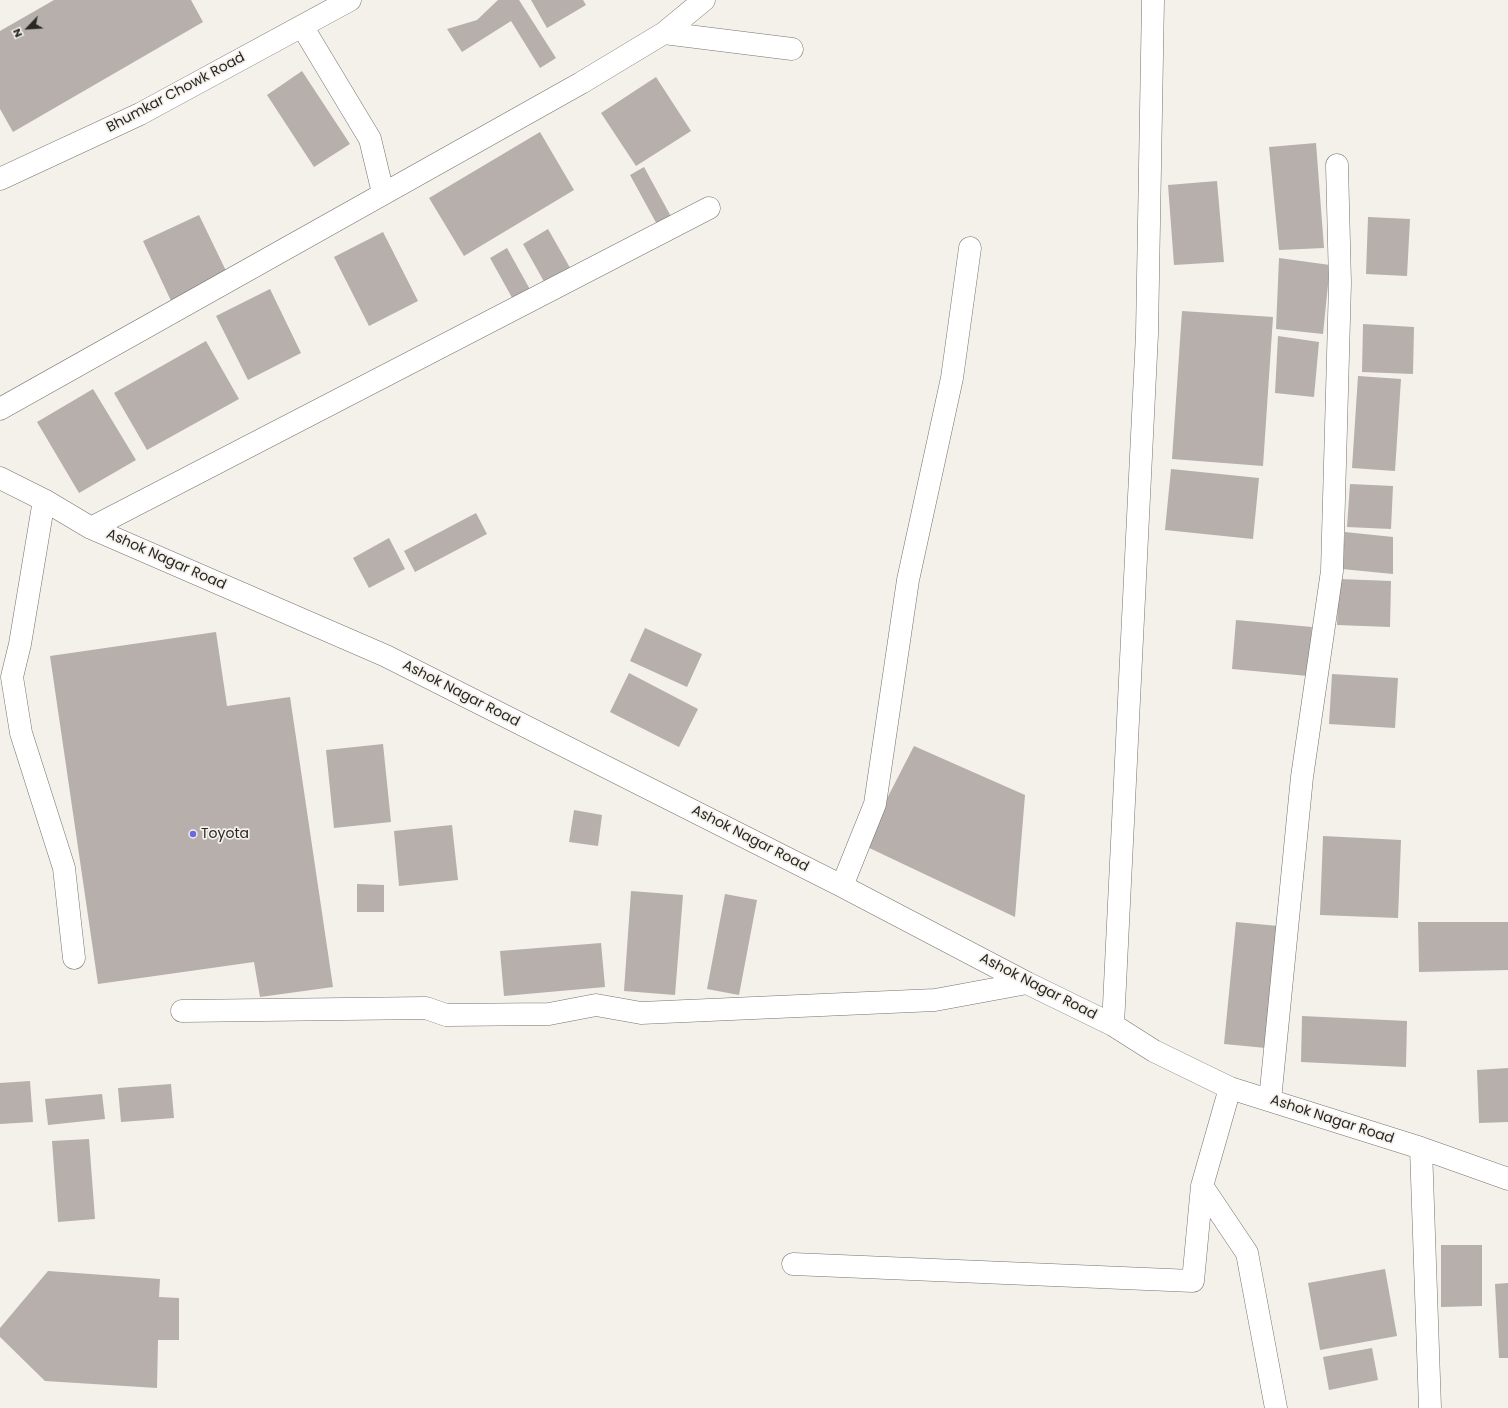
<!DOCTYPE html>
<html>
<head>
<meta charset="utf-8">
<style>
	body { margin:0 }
	#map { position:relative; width:1508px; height:1408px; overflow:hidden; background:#f4f0ea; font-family:Poppins,sans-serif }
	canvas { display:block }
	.north { position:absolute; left:8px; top:8px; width:40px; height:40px; -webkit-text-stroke:3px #f4f0ea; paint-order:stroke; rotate:245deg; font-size:11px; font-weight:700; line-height:16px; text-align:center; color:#282724 }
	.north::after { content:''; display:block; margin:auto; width:14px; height:18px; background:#282724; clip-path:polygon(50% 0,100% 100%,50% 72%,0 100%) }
</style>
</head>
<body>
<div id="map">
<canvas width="1508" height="1408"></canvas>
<div class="north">N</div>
</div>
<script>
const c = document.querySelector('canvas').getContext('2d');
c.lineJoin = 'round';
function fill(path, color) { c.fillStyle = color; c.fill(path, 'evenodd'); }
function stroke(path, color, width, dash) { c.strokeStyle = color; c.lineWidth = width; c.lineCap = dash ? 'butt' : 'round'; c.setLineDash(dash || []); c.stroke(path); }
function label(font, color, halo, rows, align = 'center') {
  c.font = font + ' Poppins,sans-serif'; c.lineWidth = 3.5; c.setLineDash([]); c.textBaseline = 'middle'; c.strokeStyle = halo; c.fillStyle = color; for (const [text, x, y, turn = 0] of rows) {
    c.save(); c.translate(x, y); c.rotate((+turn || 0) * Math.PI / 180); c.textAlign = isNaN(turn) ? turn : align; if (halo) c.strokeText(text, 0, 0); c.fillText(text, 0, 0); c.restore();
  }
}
const building = new Path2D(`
	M 54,0 L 191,0 L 203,22 L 13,132 L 0,109 L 0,31 Z
	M 498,0 L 519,0 L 556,58 L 540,68 L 511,21 L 462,52 L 447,29 L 477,20 Z
	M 531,0 L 583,0 L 586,5 L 547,28 Z
	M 302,71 L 350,144 L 314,167 L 267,95 Z
	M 656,77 L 691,131 L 636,166 L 601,113 Z
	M 540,132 L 574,190 L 464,256 L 429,198 Z
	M 1316,143 L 1324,248 L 1279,250 L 1269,147 Z
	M 644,167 L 674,222 L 660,230 L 630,175 Z
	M 1217,181 L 1224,262 L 1174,265 L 1168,185 Z
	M 199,215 L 229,277 L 172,303 L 143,241 Z
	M 1368,217 L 1410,219 L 1407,276 L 1366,274 Z
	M 548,229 L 573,273 L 547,287 L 523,244 Z
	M 383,232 L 418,301 L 369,326 L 334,257 Z
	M 507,248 L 532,293 L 515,303 L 490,258 Z
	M 1279,258 L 1330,265 L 1323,334 L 1276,329 Z
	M 270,289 L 301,353 L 248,380 L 216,316 Z
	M 1182,311 L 1273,317 L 1263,466 L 1172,459 Z
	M 1363,324 L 1414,327 L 1413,374 L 1362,372 Z
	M 1278,336 L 1319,342 L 1314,397 L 1275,393 Z
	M 206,341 L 239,399 L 147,450 L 114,393 Z
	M 1358,376 L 1401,379 L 1395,471 L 1352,468 Z
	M 93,389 L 136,460 L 79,493 L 37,422 Z
	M 1171,469 L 1259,478 L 1253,539 L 1165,530 Z
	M 1350,484 L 1393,486 L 1391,529 L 1347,527 Z
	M 476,513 L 487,534 L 415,572 L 404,551 Z
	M 1345,532 L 1393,537 L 1393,574 L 1342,569 Z
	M 389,538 L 405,569 L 369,588 L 353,558 Z
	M 1339,579 L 1391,581 L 1390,627 L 1337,625 Z
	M 1236,620 L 1312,627 L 1308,676 L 1232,669 Z
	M 645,628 L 702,654 L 687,687 L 630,661 Z
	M 216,632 L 227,706 L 290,697 L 333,987 L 260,997 L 254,962 L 98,984 L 50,656 Z
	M 629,673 L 698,709 L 679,747 L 610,712 Z
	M 1332,674 L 1398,678 L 1395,728 L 1329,724 Z
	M 383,744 L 391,822 L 334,828 L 326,750 Z
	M 914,746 L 1025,795 L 1015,917 L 863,845 Z
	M 574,810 L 602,815 L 598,846 L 569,842 Z
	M 452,825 L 458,880 L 399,886 L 394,831 Z
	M 1323,836 L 1401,840 L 1398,918 L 1320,915 Z
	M 357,884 L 384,885 L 384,912 L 357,912 Z
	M 631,891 L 683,895 L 675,995 L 624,991 Z
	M 725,894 L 757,900 L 739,995 L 707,989 Z
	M 1236,922 L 1278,926 L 1266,1048 L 1224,1044 Z
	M 1418,922 L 1508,922 L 1508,970 L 1419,972 Z
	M 601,943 L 605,987 L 504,996 L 500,951 Z
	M 1302,1016 L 1407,1021 L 1406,1067 L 1301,1062 Z
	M 1508,1068 L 1508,1122 L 1479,1123 L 1477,1070 Z
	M 30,1081 L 33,1122 L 0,1124 L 0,1083 Z
	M 171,1084 L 174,1118 L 121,1122 L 118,1088 Z
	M 102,1094 L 105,1119 L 48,1125 L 45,1099 Z
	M 89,1139 L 95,1219 L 58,1222 L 52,1141 Z
	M 1441,1245 L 1482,1245 L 1482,1306 L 1441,1307 Z
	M 1385,1269 L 1397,1336 L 1320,1350 L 1308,1283 Z
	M 48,1271 L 160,1279 L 159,1297 L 179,1298 L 179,1340 L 158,1340 L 157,1388 L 45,1381 L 0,1337 L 0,1328 Z
	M 1508,1283 L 1508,1358 L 1499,1358 L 1495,1284 Z
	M 1372,1348 L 1378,1380 L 1329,1390 L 1323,1357 Z`);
const minor = new Path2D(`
	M 302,26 L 370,139 L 383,193
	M 664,33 L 792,49
	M 0,179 L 140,114 L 350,0
	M 0,409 L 581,83 L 664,33 L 704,0
	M 0,478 L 44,500 L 91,528 L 386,656 L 842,886 L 1027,983 L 1113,1025 L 1154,1051 L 1230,1088 L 1421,1148 L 1508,1179
	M 44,500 L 20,644 L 12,677 L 21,733 L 64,868 L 74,958
	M 91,528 L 709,208
	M 842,886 L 875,804 L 908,580 L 952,378 L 970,248
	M 182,1011 L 426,1008 L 446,1015 L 549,1014 L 596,1005 L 641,1013 L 935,1000 L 1027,983
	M 1113,1025 L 1147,334 L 1153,0
	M 1230,1088 L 1202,1186 L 1247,1253 L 1276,1408
	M 1270,1100 L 1302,777 L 1332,571 L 1340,283 L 1337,165
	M 1421,1148 L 1430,1408
	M 793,1264 L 1193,1281 L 1202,1186`);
const markers = [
	[193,834,4,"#6c68e2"]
];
const streetNames = [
	["Bhumkar Chowk Road",176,93,-28],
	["Ashok Nagar Road",166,560,24],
	["Ashok Nagar Road",461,694,27],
	["Ashok Nagar Road",750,839,27],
	["Ashok Nagar Road",1038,987,27],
	["Ashok Nagar Road",1332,1120,18]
];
const poiNames = [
	["Toyota",201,834]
];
fill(building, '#b6afab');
stroke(minor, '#77736e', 23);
stroke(minor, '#fff', 22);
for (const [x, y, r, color] of markers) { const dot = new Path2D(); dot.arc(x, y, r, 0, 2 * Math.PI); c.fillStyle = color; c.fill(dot); stroke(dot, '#f4f0ea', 1.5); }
label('14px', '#282724', '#f4f0ea', streetNames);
label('14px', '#282724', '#f4f0ea', poiNames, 'left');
</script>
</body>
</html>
